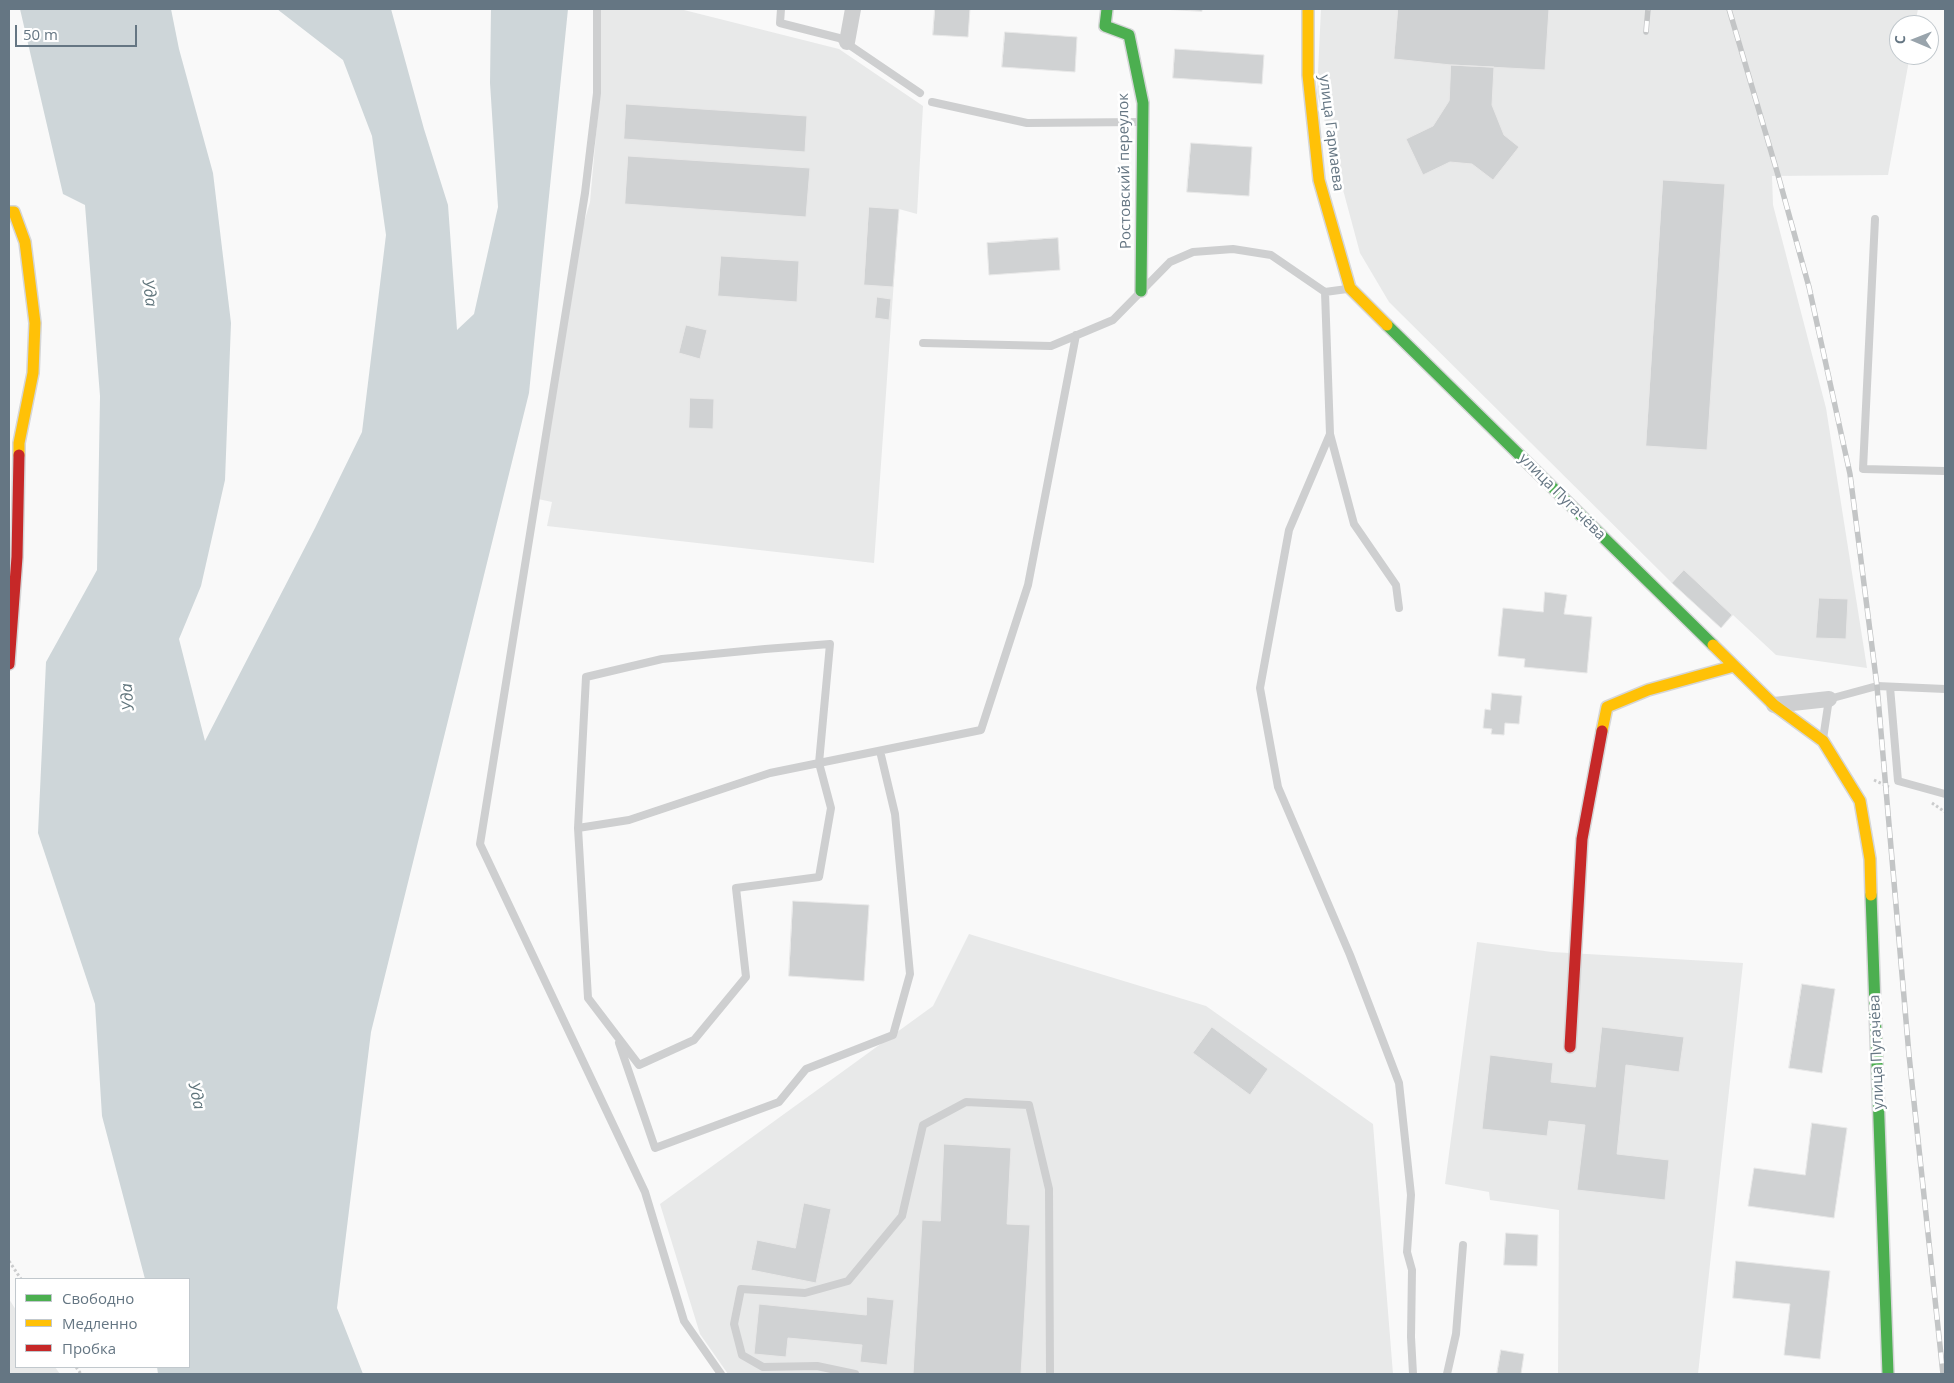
<!DOCTYPE html>
<html>
<head>
<meta charset="utf-8">
<style>
	body { margin:0 }
	#map { position:relative; width:1954px; height:1383px; overflow:hidden; background:#f9f9f9; font-family:"Open Sans",sans-serif }
	canvas { display:block }
	.frame { position:absolute; inset:0; border:10px solid #657683; pointer-events:none }
	.legend { position:absolute; left:15px; top:1278px; width:175px; height:90px; box-sizing:border-box; background:#fff; border:1px solid #c1c8cd; margin:0; padding:6px 9px; list-style:none; font-size:15px; color:#657683 }
	.legend li { display:flex; align-items:center; gap:10px; height:25px }
	.legend b { width:25px; border:1px solid #c1c8cd }
	.north { position:absolute; left:1889px; top:15px; width:50px; height:50px; box-sizing:border-box; background:#fff; border:1px solid #c1c8cd; border-radius:50%; rotate:271deg; font-size:14px; font-weight:700; line-height:20px; text-align:center; color:#657683 }
	.north::after { content:''; display:block; margin:auto; width:18px; height:22px; background:#99a4ac; clip-path:polygon(50% 0,100% 100%,50% 72%,0 100%) }
	.scale { position:absolute; left:15px; top:25px; width:122px; height:22px; box-sizing:border-box; border:2px solid #657683; border-top:0; padding-left:6px; font-size:15px; line-height:18px; white-space:nowrap; color:#657683; -webkit-text-stroke:4px #fff; paint-order:stroke }
</style>
</head>
<body>
<div id="map">
<canvas width="1954" height="1383"></canvas>
<div class="frame"></div>
<ul class="legend">
<li><b style="height:6px;background:#4caf50"></b>Свободно</li>
<li><b style="height:6px;background:#ffc107"></b>Медленно</li>
<li><b style="height:6px;background:#c62828"></b>Пробка</li>
</ul>
<div class="north">С</div>
<div class="scale">50 m</div>
</div>
<script>
const c = document.querySelector('canvas').getContext('2d');
c.lineJoin = 'round';
function fill(path, color) { c.fillStyle = color; c.fill(path, 'evenodd'); }
function stroke(path, color, width, dash) { c.strokeStyle = color; c.lineWidth = width; c.lineCap = dash ? 'butt' : 'round'; c.setLineDash(dash || []); c.stroke(path); }
function label(font, color, halo, rows, align = 'center') {
  c.font = font + ' "Open Sans",sans-serif'; c.lineWidth = 5; c.setLineDash([]); c.textBaseline = 'middle'; c.strokeStyle = halo; c.fillStyle = color; for (const [text, x, y, turn = 0] of rows) {
    c.save(); c.translate(x, y); c.rotate((+turn || 0) * Math.PI / 180); c.textAlign = isNaN(turn) ? turn : align; if (halo) c.strokeText(text, 0, 0); c.fillText(text, 0, 0); c.restore();
  }
}
const built = new Path2D(`
	M 601,9 L 680,9 L 839,49 L 923,106 L 917,214 L 899,209 L 874,563 L 547,526 L 552,502 L 538,499 L 572,264 L 590,202 L 601,79 Z
	M 1321,9 L 1918,9 L 1915,25 L 1899,25 L 1899,55 L 1910,55 L 1888,175 L 1772,176 L 1773,205 L 1826,408 L 1867,668 L 1776,655 L 1733,615 L 1721,628 L 1672,583 L 1389,302 L 1360,253 L 1317,93 Z
	M 969,934 L 1206,1006 L 1373,1124 L 1393,1374 L 728,1374 L 700,1334 L 660,1204 L 933,1006 Z
	M 1477,942 L 1552,952 L 1743,963 L 1698,1374 L 1558,1374 L 1559,1210 L 1490,1200 L 1489,1192 L 1445,1184 Z
	M 9,1299 L 16,1310 L 16,1367 L 55,1367 L 60,1374 L 9,1374 Z`);
const water = new Path2D(`
	M 20,9 L 171,9 L 179,49 L 213,173 L 231,323 L 225,480 L 201,586 L 179,639 L 205,741 L 315,528 L 362,432 L 386,235 L 372,136 L 343,60 L 277,9 L 391,9 L 424,129 L 448,205 L 457,330 L 474,314 L 498,207 L 490,83 L 491,9 L 568,9 L 529,393 L 371,1032 L 337,1308 L 363,1374 L 158,1374 L 157,1367 L 189,1367 L 189,1279 L 145,1279 L 102,1116 L 95,1004 L 38,833 L 46,662 L 97,570 L 100,396 L 85,205 L 63,194 Z`);
const building = new Path2D(`
	M 935,9 L 970,9 L 968,37 L 933,35 Z
	M 1162,9 L 1202,9 L 1202,11 Z
	M 1398,9 L 1549,9 L 1545,70 L 1451,65 L 1394,59 Z
	M 1005,32 L 1077,37 L 1075,72 L 1002,67 Z
	M 1175,49 L 1264,55 L 1262,84 L 1173,78 Z
	M 1451,65 L 1494,67 L 1492,105 L 1504,135 L 1519,147 L 1493,180 L 1472,164 L 1450,162 L 1423,175 L 1406,139 L 1433,126 L 1449,101 Z
	M 626,104 L 807,116 L 805,152 L 624,139 Z
	M 1191,143 L 1252,147 L 1249,196 L 1187,192 Z
	M 628,156 L 810,168 L 806,217 L 625,204 Z
	M 1663,180 L 1725,184 L 1707,450 L 1646,446 Z
	M 869,207 L 899,209 L 893,287 L 864,285 Z
	M 1058,238 L 1060,270 L 989,275 L 987,243 Z
	M 721,256 L 799,261 L 797,302 L 718,296 Z
	M 877,297 L 891,299 L 889,320 L 875,318 Z
	M 686,325 L 707,330 L 700,359 L 679,353 Z
	M 690,398 L 714,399 L 713,429 L 689,428 Z
	M 1684,570 L 1732,615 L 1721,628 L 1672,583 Z
	M 1545,592 L 1567,595 L 1564,614 L 1592,617 L 1587,673 L 1524,667 L 1525,659 L 1498,656 L 1503,608 L 1543,612 Z
	M 1819,598 L 1848,599 L 1846,639 L 1816,638 Z
	M 1492,693 L 1522,696 L 1519,724 L 1505,723 L 1504,735 L 1491,734 L 1492,729 L 1483,728 L 1485,709 L 1490,710 Z
	M 793,901 L 869,905 L 864,981 L 789,976 Z
	M 1802,984 L 1835,989 L 1822,1073 L 1789,1068 Z
	M 1212,1027 L 1268,1069 L 1250,1095 L 1193,1053 Z
	M 1602,1027 L 1684,1037 L 1679,1072 L 1626,1065 L 1617,1154 L 1669,1160 L 1665,1200 L 1577,1190 L 1585,1125 L 1549,1121 L 1547,1136 L 1482,1129 L 1490,1055 L 1553,1063 L 1551,1082 L 1595,1087 Z
	M 1812,1123 L 1847,1128 L 1834,1218 L 1748,1206 L 1754,1168 L 1805,1175 Z
	M 944,1144 L 1011,1148 L 1007,1224 L 1030,1225 L 1021,1374 L 913,1374 L 922,1220 L 940,1221 Z
	M 804,1203 L 831,1209 L 816,1283 L 751,1270 L 757,1240 L 795,1248 Z
	M 1506,1233 L 1538,1235 L 1537,1266 L 1504,1265 Z
	M 1736,1261 L 1830,1271 L 1820,1359 L 1784,1355 L 1790,1304 L 1733,1298 Z
	M 867,1297 L 894,1300 L 887,1365 L 860,1362 L 862,1345 L 788,1338 L 786,1357 L 754,1354 L 759,1304 L 866,1315 Z
	M 1501,1350 L 1524,1354 L 1521,1374 L 1497,1374 Z`);
const path = new Path2D(`
	M 1874,780 L 1889,787
	M 1932,803 L 1945,812
	M 9,1261 L 21,1279
	M 76,1367 L 81,1374`);
const lane = new Path2D(`
	M 597,9 L 597,93 L 585,193 L 480,844 L 645,1192 L 684,1321 L 721,1374
	M 781,9 L 780,23 L 839,38 L 920,93
	M 932,102 L 1027,123 L 1140,122
	M 1875,219 L 1863,469 L 1945,471
	M 1325,292 L 1330,434 L 1289,530 L 1260,688 L 1278,787 L 1350,955 L 1399,1083 L 1411,1195 L 1407,1252 L 1412,1270 L 1411,1337 L 1413,1374
	M 923,343 L 1051,346 L 1113,320 L 1170,262 L 1193,252 L 1233,249 L 1271,255 L 1325,292 L 1347,289
	M 1330,434 L 1354,524 L 1396,585 L 1399,608
	M 1890,687 L 1898,781 L 1945,794
	M 1823,739 L 1829,699 L 1877,686 L 1945,689
	M 578,828 L 586,677 L 662,659 L 765,649 L 830,644 L 819,763 L 831,808 L 819,877 L 736,888 L 746,977 L 694,1040 L 639,1065 L 588,998 L 578,828 L 629,820 L 770,773 L 981,730 L 1028,585 L 1076,335
	M 619,1043 L 655,1148 L 779,1102 L 806,1069 L 893,1035 L 910,974 L 895,814 L 880,751
	M 855,1374 L 817,1366 L 763,1367 L 742,1355 L 734,1324 L 741,1289 L 805,1293 L 848,1281 L 902,1216 L 923,1125 L 966,1102 L 1029,1105 L 1049,1189 L 1050,1374
	M 1447,1374 L 1456,1334 L 1463,1245`);
const street = new Path2D(`
	M 847,42 L 853,9
	M 1774,705 L 1829,699`);
const fast = new Path2D(`
	M 1107,9 L 1105,26 L 1129,35 L 1143,103 L 1141,291
	M 1387,325 L 1713,645
	M 1871,895 L 1888,1374`);
const slow = new Path2D(`
	M 1308,9 L 1308,75 L 1319,180 L 1350,288 L 1387,325
	M 9,212 L 14,212 L 25,242 L 35,323 L 33,373 L 19,443 L 19,455
	M 1713,645 L 1774,705 L 1823,741 L 1860,801 L 1870,859 L 1871,895
	M 1602,731 L 1607,707 L 1648,690 L 1734,666`);
const jam = new Path2D(`
	M 9,664 L 17,557 L 19,455
	M 1570,1047 L 1582,839 L 1602,731`);
const rail = new Path2D(`
	M 1729,9 L 1778,175 L 1809,287 L 1850,474 L 1877,686 L 1909,1055 L 1943,1374
	M 1646,32 L 1648,9`);
const streetNames = [
	["улица Гармаева",1331,133,83],
	["Ростовский переулок",1125,171,-91],
	["улица Пугачёва",1562,497,45],
	["улица Пугачёва",1877,1052,-92]
];
const waterNames = [
	["Уда",149,293,82],
	["Уда",128,697,-95],
	["Уда",196,1096,77]
];
fill(built, '#e8e9e9');
fill(water, '#ced6d9');
fill(building, '#d0d2d3');
stroke(building, '#e8e8e8', 1);
stroke(fast, '#d5d6d7', 14);
stroke(slow, '#d5d6d7', 14);
stroke(jam, '#d5d6d7', 14);
stroke(path, '#cbcccd', 3, [2.5, 2.5]);
stroke(lane, '#cecfd0', 8);
stroke(street, '#cecfd0', 16);
stroke(fast, '#4caf50', 11);
stroke(slow, '#ffc107', 11);
stroke(jam, '#c62828', 11);
stroke(rail, '#c3c5c6', 5.5);
stroke(rail, '#fff', 4, [11]);
label('15px', '#657683', '#fff', streetNames);
label('italic 16px', '#60757c', '#fff', waterNames);
</script>
</body>
</html>
